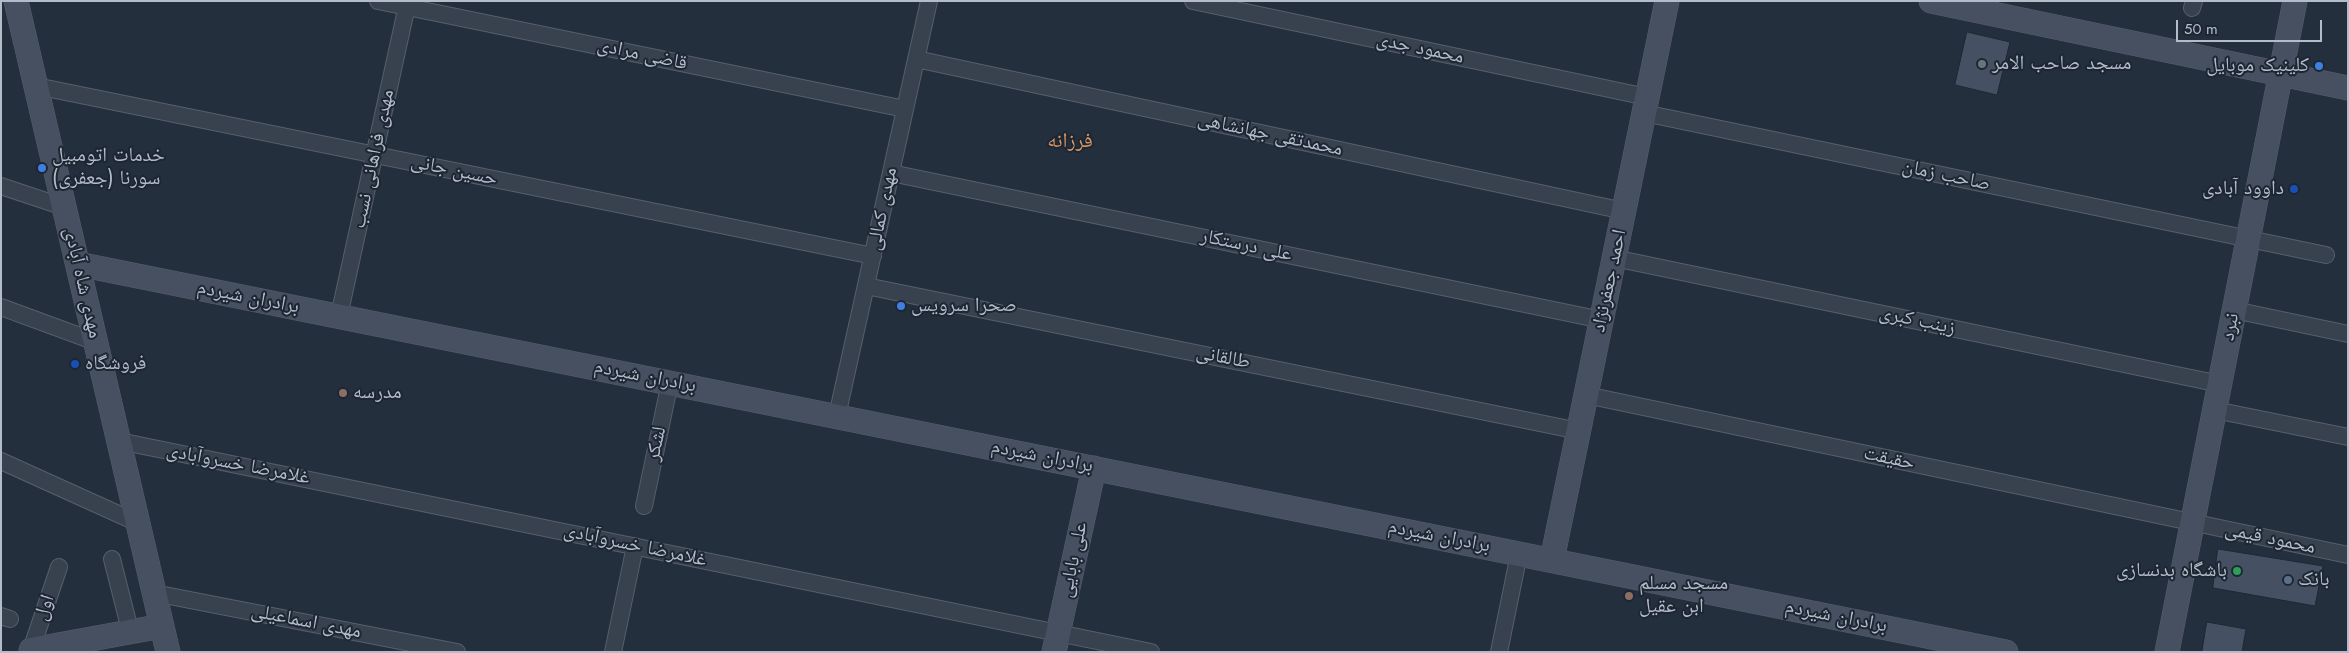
<!DOCTYPE html>
<html>
<head>
<meta charset="utf-8">
<style>
	body { margin:0 }
	#map { position:relative; width:2349px; height:653px; overflow:hidden; background:#242f3e; font-family:Jost,sans-serif }
	canvas { display:block }
	.frame { position:absolute; inset:0; border:2px solid #b4bcc9; pointer-events:none }
	.scale { position:absolute; left:2176px; top:20px; width:146px; height:22px; box-sizing:border-box; border:2px solid #b4bcc9; border-top:0; padding-left:6px; font-size:15px; line-height:18px; white-space:nowrap; color:#b4bcc9; -webkit-text-stroke:4px #1d2633; paint-order:stroke }
</style>
</head>
<body>
<div id="map">
<canvas width="2349" height="653"></canvas>
<div class="frame"></div>
<div class="scale">50 m</div>
</div>
<script>
const c = document.querySelector('canvas').getContext('2d');
c.lineJoin = 'round';
function fill(path, color) { c.fillStyle = color; c.fill(path, 'evenodd'); }
function stroke(path, color, width, dash) { c.strokeStyle = color; c.lineWidth = width; c.lineCap = dash ? 'butt' : 'round'; c.setLineDash(dash || []); c.stroke(path); }
function label(font, color, halo, rows, align = 'center') {
  c.font = font + ' Jost,"Noto Naskh Arabic",sans-serif'; c.lineWidth = 4; c.setLineDash([]); c.textBaseline = 'middle'; c.strokeStyle = halo; c.fillStyle = color; for (const [text, x, y, turn = 0] of rows) {
    c.save(); c.translate(x, y); c.rotate((+turn || 0) * Math.PI / 180); c.textAlign = isNaN(turn) ? turn : align; if (halo) c.strokeText(text, 0, 0); c.fillText(text, 0, 0); c.restore();
  }
}
const building = new Path2D(`
	M 1967,32 L 2010,42 L 1997,95 L 1955,85 Z
	M 2218,549 L 2323,566 L 2315,606 L 2213,588 Z
	M 2207,622 L 2246,629 L 2242,652 L 2202,652 Z`);
const street = new Path2D(`
	M 378,1 L 905,109
	M 1193,1 L 1647,97
	M 2192,8 L 2194,1
	M 916,59 L 1624,211
	M 36,86 L 873,256
	M 1644,113 L 2326,255
	M 891,173 L 1602,320
	M 1,186 L 64,207
	M 1614,258 L 2220,384
	M 866,286 L 1579,431
	M 1,307 L 96,342
	M 2234,310 L 2348,334
	M 339,316 L 408,1
	M 1586,395 L 2348,555
	M 2215,410 L 2348,437
	M 837,416 L 929,1
	M 119,441 L 1151,652
	M 1,461 L 138,523
	M 644,506 L 670,382
	M 112,559 L 130,630
	M 154,593 L 457,652
	M 1,616 L 10,619
	M 31,650 L 59,567
	M 613,652 L 635,546
	M 1499,652 L 1519,554`);
const secondary = new Path2D(`
	M 16,1 L 168,652
	M 1931,1 L 2348,88
	M 78,264 L 2006,652
	M 1552,560 L 1667,1
	M 31,650 L 162,626
	M 1054,652 L 1094,468
	M 2167,652 L 2295,1`);
const markers = [
	[1982,64,5,"#6b7280"],
	[2319,66,5,"#3f7fe0"],
	[42,168,5,"#3f7fe0"],
	[2294,189,5,"#1a4fb4"],
	[901,306,5,"#3f7fe0"],
	[75,364,5,"#1a4fb4"],
	[343,393,5,"#8d6e63"],
	[2237,571,5,"#2e9e5b"],
	[2288,580,5,"#5c6f8a"],
	[1629,596,5,"#8d6e63"]
];
const streetNames = [
	["محمود جدی",1420,49,12],
	["قاضی مرادی",642,55,12],
	["محمدتقی جهانشاهی",1270,135,12],
	["مهدی فراهانی نسب",374,159,-78],
	["حسین جانی",454,171,12],
	["صاحب زمان",1946,176,12],
	["مهدی کمالی",883,209,-78],
	["علی درستکار",1246,246,12],
	["احمد جعفرنژاد",1610,281,-78],
	["مهدی شاه آبادی",82,283,77],
	["برادران شیردم",248,298,11],
	["زینب کبری",1917,321,12],
	["نبرد",2231,327,-79],
	["طالقانی",1223,358,11],
	["برادران شیردم",645,377,11],
	["لشكر",657,444,-78],
	["برادران شیردم",1042,457,11],
	["حقیقت",1889,459,12],
	["غلامرضا خسروآبادی",238,465,11],
	["برادران شیردم",1439,537,11],
	["محمود قیمی",2270,539,12],
	["غلامرضا خسروآبادی",635,546,12],
	["علی بابایی",1074,560,-78],
	["اول",45,608,-71],
	["برادران شیردم",1836,617,11],
	["مهدی اسماعیلی",306,622,11]
];
const poiNames = [
	["مسجد صاحب الامر",1992,64],
	["کلینیک موبایل",2309,66,"right"],
	["خدمات اتومبیل",52,156],
	["سورنا (جعفری)",52,179],
	["داوود آبادی",2284,189,"right"],
	["صحرا سرویس",911,306],
	["فروشگاه",85,364],
	["مدرسه",353,393],
	["باشگاه بدنسازی",2227,571,"right"],
	["بانک",2298,580],
	["مسجد مسلم",1639,584],
	["ابن عقیل",1639,607]
];
const neighbourhoodNames = [
	["فرزانه",1070,142]
];
fill(building, '#455162');
stroke(building, '#1f2835', 1);
stroke(street, '#565f6c', 18);
stroke(secondary, '#565f6c', 25);
stroke(street, '#38414e', 16);
stroke(secondary, '#465061', 24);
for (const [x, y, r, color] of markers) { const dot = new Path2D(); dot.arc(x, y, r, 0, 2 * Math.PI); c.fillStyle = color; c.fill(dot); stroke(dot, '#1d2633', 2); }
label('20px', '#b4bcc9', '#1d2633', streetNames);
label('20px', '#b4bcc9', '#1d2633', poiNames, 'left');
label('21px', '#d59563', '#1d2633', neighbourhoodNames);
</script>
</body>
</html>
